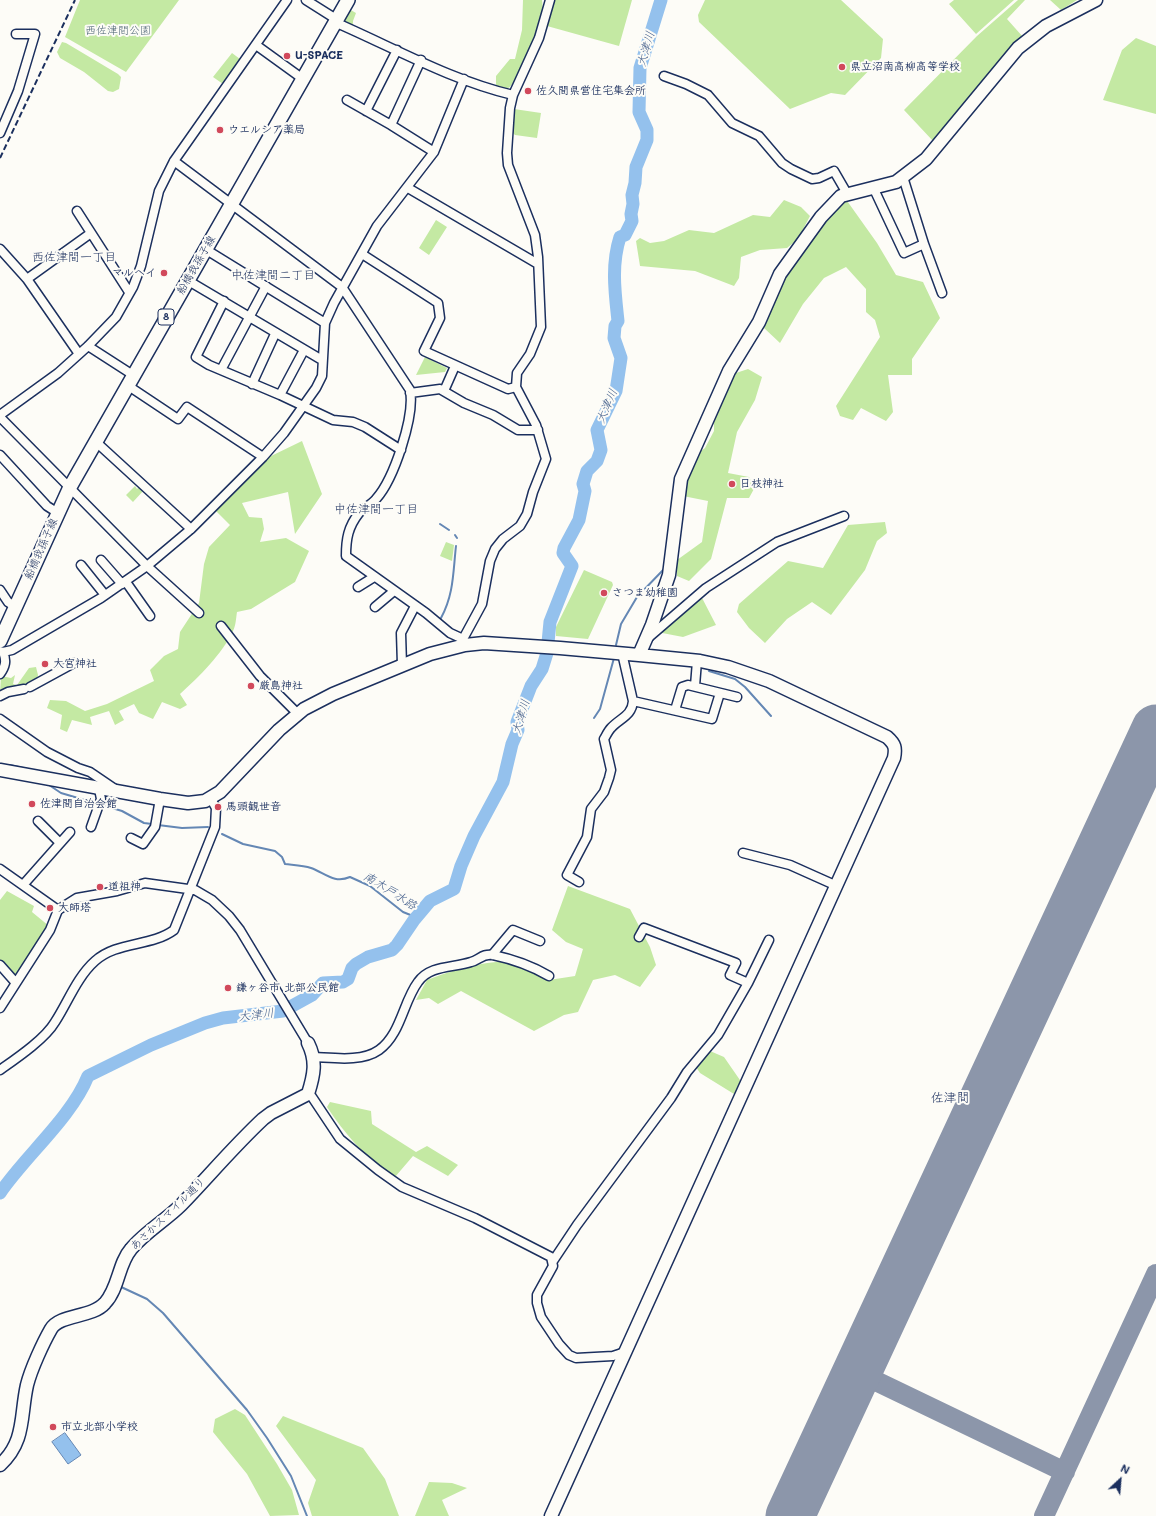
<!DOCTYPE html>
<html>
<head>
<meta charset="utf-8">
<style>
	body { margin:0 }
	#map { position:relative; width:1156px; height:1516px; overflow:hidden; background:#fdfcf7; font-family:Mali,sans-serif }
	canvas { display:block }
	.north { position:absolute; left:1100px; top:1460px; width:40px; height:40px; -webkit-text-stroke:3px #fdfcf7; paint-order:stroke; rotate:26deg; font-size:11px; font-weight:700; line-height:16px; text-align:center; color:#1b2f5e }
	.north::after { content:''; display:block; margin:auto; width:14px; height:18px; background:#1b2f5e; clip-path:polygon(50% 0,100% 100%,50% 72%,0 100%) }
</style>
</head>
<body>
<div id="map">
<canvas width="1156" height="1516"></canvas>
<div class="north">N</div>
</div>
<script>
const c = document.querySelector('canvas').getContext('2d');
c.lineJoin = 'round';
function fill(path, color) { c.fillStyle = color; c.fill(path, 'evenodd'); }
function stroke(path, color, width, dash) { c.strokeStyle = color; c.lineWidth = width; c.lineCap = dash ? 'butt' : 'round'; c.setLineDash(dash || []); c.stroke(path); }
function label(font, color, halo, rows, align = 'center') {
  c.font = font + ' Mali,"Klee One",sans-serif'; c.lineWidth = 4; c.setLineDash([]); c.textBaseline = 'middle'; c.strokeStyle = halo; c.fillStyle = color; for (const [text, x, y, turn = 0] of rows) {
    c.save(); c.translate(x, y); c.rotate((+turn || 0) * Math.PI / 180); c.textAlign = isNaN(turn) ? turn : align; if (halo) c.strokeText(text, 0, 0); c.fillText(text, 0, 0); c.restore();
  }
}
const green = new Path2D(`
	M 80,0 L 179,0 L 126,72 L 65,37 Z
	M 523,0 L 542,0 L 543,10 C 537,19 541,26 537,35 C 532,44 531,44 531,56 C 520,66 518,82 506,90 L 496,86 L 496,76 L 510,59 L 515,59 L 522,30 Z
	M 554,0 L 632,0 L 619,46 L 547,26 Z
	M 705,0 L 841,0 L 883,39 L 881,58 L 845,95 L 831,93 L 790,109 L 699,22 L 698,15 Z
	M 954,0 L 1014,0 L 976,34 L 949,4 Z
	M 1018,0 L 1025,0 L 1007,19 L 1023,37 L 933,141 L 904,110 L 977,36 Z
	M 1050,0 L 1077,0 L 1061,10 Z
	M 349,9 L 356,13 L 353,21 L 353,27 L 343,19 Z
	M 1136,38 L 1156,46 L 1156,114 L 1103,100 L 1122,50 Z
	M 62,42 L 66,43 L 118,74 L 121,77 L 119,89 L 113,92 L 108,91 L 84,72 L 60,58 L 57,52 Z
	M 232,53 L 240,59 L 223,84 L 213,77 Z
	M 514,109 L 541,113 L 537,138 L 515,135 L 512,132 Z
	M 845,198 L 877,243 L 896,275 L 923,282 L 940,318 L 912,359 L 912,375 L 888,375 L 893,412 L 886,421 L 861,408 L 853,420 L 840,416 L 836,406 L 880,337 L 875,320 L 866,312 L 866,289 L 846,267 L 824,278 L 803,304 L 780,343 L 764,328 L 785,274 Z
	M 784,200 L 801,207 L 810,216 L 798,239 L 787,248 L 760,250 L 741,257 L 739,278 L 734,286 L 695,271 L 640,266 L 636,241 L 640,238 L 650,243 L 664,241 L 689,230 L 714,233 L 753,215 L 770,217 Z
	M 436,220 L 447,227 L 429,255 L 419,248 Z
	M 425,357 L 447,368 L 445,372 L 416,375 Z
	M 748,369 L 762,377 L 755,400 L 737,432 L 728,473 L 749,477 L 755,487 L 749,498 L 727,498 L 711,559 L 689,581 L 677,576 L 677,560 L 702,542 L 708,501 L 683,496 L 688,469 L 697,454 L 705,448 L 714,431 L 714,418 L 733,374 Z
	M 302,441 L 322,494 L 295,534 L 288,492 L 242,503 L 249,517 L 262,518 L 264,529 L 260,542 L 286,538 L 309,551 L 295,582 L 251,609 L 237,612 C 236,618 236,625 233,631 C 222,654 199,677 180,694 L 187,705 L 180,709 L 162,702 L 153,719 L 139,713 L 134,704 L 119,711 L 124,720 L 115,725 L 109,711 L 90,717 L 92,725 L 72,720 L 67,732 L 60,729 L 62,715 L 47,708 L 50,700 L 66,701 L 85,711 L 107,704 L 154,681 L 150,670 L 164,656 L 178,649 L 180,632 L 199,603 L 204,564 L 209,547 L 230,525 L 216,511 L 267,458 Z
	M 135,486 L 137,489 L 140,486 L 144,490 L 133,502 L 126,495 Z
	M 885,522 L 887,533 L 877,541 L 865,570 L 831,615 L 812,602 L 787,619 L 765,643 L 749,628 L 737,612 L 739,604 L 788,561 L 823,568 L 848,525 Z
	M 446,542 L 454,545 L 452,561 L 440,556 Z
	M 584,570 L 612,582 L 613,585 L 588,639 L 556,636 L 556,627 Z
	M 700,594 L 716,625 L 683,637 L 657,632 Z
	M 36,667 L 38,675 L 37,680 L 28,686 L 0,693 L 1,676 L 11,678 L 15,675 L 13,684 L 17,685 L 29,668 Z
	M 568,886 L 630,909 L 650,947 L 656,965 L 640,987 L 615,975 L 593,980 L 578,1012 L 564,1015 L 534,1031 L 461,991 L 438,1004 L 429,998 L 416,1000 L 427,980 C 448,972 473,964 496,962 C 512,960 536,972 549,980 L 575,976 L 583,949 L 566,942 L 552,930 Z
	M 7,891 L 34,906 L 32,912 L 49,926 L 15,978 L 0,962 L 0,900 Z
	M 710,1051 L 724,1057 L 742,1083 L 734,1094 L 700,1073 L 696,1067 Z
	M 330,1102 L 371,1111 L 372,1124 L 416,1152 L 427,1146 L 458,1165 L 448,1176 L 413,1156 L 395,1177 C 367,1160 344,1133 327,1107 Z
	M 235,1409 L 245,1415 L 277,1464 L 292,1490 L 299,1515 L 270,1516 L 247,1474 L 213,1432 L 215,1419 Z
	M 283,1416 L 363,1448 L 385,1479 L 399,1516 L 312,1516 L 308,1503 L 316,1480 L 276,1426 Z
	M 429,1482 L 452,1483 L 467,1488 L 442,1500 L 449,1516 L 415,1516 Z`);
const water = new Path2D(`
	M 65,1433 L 81,1455 L 68,1464 L 52,1442 Z`);
const stream = new Path2D(`
	M 673,498 L 675,480
	M 440,524 L 449,530
	M 455,535 L 457,538
	M 441,618 C 454,594 453,572 456,546
	M 616,645 L 621,624 L 637,597 L 665,568
	M 709,671 L 735,679 L 745,687 L 771,716
	M 594,718 L 600,709 L 614,658
	M 10,765 L 32,770
	M 49,785 L 61,793 L 95,803
	M 102,805 L 122,811 L 144,823 L 152,824
	M 158,825 L 182,828 L 208,827
	M 222,834 L 243,844 L 275,851 L 282,857 L 285,864 C 293,865 303,865 311,868 C 325,873 334,884 350,877 L 370,886 L 403,912 L 418,918
	M 119,1286 L 147,1299 L 163,1313 L 247,1410 L 267,1438 L 291,1476 L 307,1516`);
const river = new Path2D(`
	M 0,1193 C 26,1155 71,1118 88,1076 L 151,1045 L 205,1023 L 223,1018 L 283,1011 L 312,995 L 323,983 L 343,982 L 348,979 L 352,968 L 356,964 L 368,957 L 392,950 L 397,945 L 414,920 L 430,901 L 454,889 L 461,866 L 474,836 L 503,782 L 512,744 L 518,730 L 517,722 L 531,686 L 542,669 L 547,653 L 550,622 L 572,566 L 563,553 L 564,548 L 579,520 L 585,491 L 583,484 L 587,471 L 597,461 L 601,450 L 597,430 L 616,391 L 621,358 L 614,338 L 615,326 L 618,321 C 615,293 611,265 620,237 L 625,235 L 632,221 L 631,214 L 633,204 L 632,195 L 635,183 L 636,167 L 647,140 L 647,130 L 639,112 L 640,68 L 661,0`);
const taxiway = new Path2D(`
	M 857,1372 L 1065,1472
	M 1044,1516 L 1156,1274`);
const runway = new Path2D(`
	M 790,1516 L 1156,729`);
const street = new Path2D(`
	M 306,0 L 336,19 L 339,24 C 396,49 453,81 513,95
	M 256,45 L 303,79
	M 664,76 L 686,84 L 708,95 L 732,123 L 759,136 L 782,163 L 791,169 L 812,179 L 819,178 L 834,171 L 845,190 L 845,194
	M 347,100 L 391,125 L 434,152
	M 366,111 L 397,50
	M 391,125 L 421,60
	M 0,133 L 18,91 L 35,34 L 16,34
	M 174,161 L 342,287 L 410,390 C 415,416 394,479 376,499 C 371,505 364,508 359,513 C 348,527 346,539 346,556 L 426,613 L 450,633 L 463,639 L 465,644
	M 873,187 L 904,253 L 924,244 L 903,177
	M 408,188 L 538,264
	M 77,211 L 129,292
	M 924,244 L 942,293
	M 0,249 L 27,279 L 79,354
	M 205,249 L 325,323
	M 362,254 L 438,303 L 440,318 L 424,351 L 508,389 L 516,387
	M 27,279 L 91,233
	M 187,280 L 322,360
	M 224,301 L 196,357 L 209,365 L 280,395 L 333,420 L 353,422 L 365,427 L 401,450
	M 88,346 L 133,375
	M 221,370 L 266,286
	M 252,384 L 275,334
	M 127,385 L 178,419 L 187,407 L 263,457
	M 444,391 L 455,366
	M 410,393 L 440,389 L 464,403 L 493,415 L 518,430 L 538,430
	M 280,395 L 304,350
	M 0,415 L 58,373 L 88,346 L 116,317 L 133,287 L 141,266 L 159,191 L 174,161 L 287,0
	M 0,417 L 147,566 L 199,613
	M 95,441 L 191,529
	M 0,455 L 47,506 L 58,513
	M 101,560 L 122,584
	M 81,565 L 105,595
	M 126,582 L 150,616
	M 358,587 L 374,577
	M 0,590 L 8,602 L 16,607
	M 375,607 L 394,591
	M 221,626 L 260,676 L 297,713
	M 648,638 L 706,588 L 777,542 L 844,516
	M 463,639 L 482,604 L 490,561 L 495,549 L 503,539 L 520,526 L 527,514 L 533,492 L 546,459 L 536,425 L 516,387 L 517,373 L 530,354 L 541,327 L 538,257 L 535,235 L 508,165 L 507,153 L 510,108 L 513,95 L 539,38 L 550,0
	M 0,651 L 3,652 L 12,650 L 101,598 L 147,566 L 191,529 L 263,457 L 284,433 L 316,388 L 322,376 L 325,323 L 334,303 L 377,226 L 434,152 L 464,79
	M 402,665 L 401,633 L 415,606
	M 0,674 C 5,667 7,661 3,652
	M 695,686 L 697,661
	M 30,687 L 74,663
	M 0,696 L 8,692 L 24,689
	M 633,701 L 712,719 L 720,693
	M 675,710 L 682,687 L 688,685 L 737,697
	M 0,719 L 47,752 L 78,768 L 90,772 L 115,789
	M 38,821 L 60,843
	M 91,827 L 101,799 L 99,789
	M 131,838 L 143,844 L 155,827 L 160,799
	M 743,853 L 790,865 L 837,886
	M 0,869 L 58,910 L 77,898 L 117,891 L 145,883 L 195,890 L 212,900 L 229,916 L 240,930 L 308,1043
	M 579,882 L 567,875 L 587,837 L 591,809 L 604,792 L 609,778 L 611,770 L 604,739 C 606,736 608,731 611,728 C 620,718 632,716 633,701 L 622,653
	M 23,885 L 70,832
	M 639,937 L 644,928 L 736,963 L 730,975 L 748,983
	M 492,955 L 513,930 L 540,941
	M 0,965 L 16,983
	M 0,1008 L 50,930 L 58,910
	M 314,1057 C 335,1058 362,1062 379,1050 C 401,1034 403,1002 418,982 C 430,965 453,968 471,962 C 479,960 483,953 493,955 C 512,959 532,966 549,976
	M 0,1070 C 17,1058 45,1039 55,1022 C 68,1002 77,977 95,961 C 117,941 151,947 174,930 L 215,827 L 216,808 L 211,799
	M 308,1094 L 312,1097 L 340,1139 L 378,1170 L 402,1187 L 475,1218 L 551,1257 L 553,1266 L 537,1295 L 537,1303 L 541,1317 L 559,1344 L 569,1355 L 576,1358 L 613,1356 L 625,1352
	M 553,1261 L 577,1225 L 671,1098 L 687,1072 L 718,1035 L 748,983 L 769,940`);
const secondary = new Path2D(`
	M 639,655 L 652,625 L 669,575 L 681,479 L 729,371 L 759,322 L 780,274 L 821,217 L 841,196 L 896,182 L 926,159 L 1018,48 L 1046,26 L 1096,0
	M 0,770 L 160,799 L 188,803 L 205,801 L 220,792 L 279,730 L 304,709 L 333,694 L 430,654 L 465,645 L 484,643 L 560,648 L 639,655 L 700,661 L 728,667 L 769,681 L 887,737 C 895,744 896,748 894,758 L 551,1516
	M 0,1465 C 26,1441 20,1416 27,1385 C 31,1369 43,1343 51,1329 C 60,1314 92,1318 105,1303 C 119,1288 118,1264 131,1249 C 145,1232 166,1220 181,1205 C 209,1176 234,1146 263,1119 L 271,1113 L 308,1094 C 314,1075 317,1061 308,1043`);
const primary = new Path2D(`
	M 0,641 L 70,487 L 348,0`);
const rail = new Path2D(`
	M 0,158 L 75,0`);
const markers = [
	[287,56,4,"#d1495b"],
	[842,67,4,"#d1495b"],
	[528,91,4,"#d1495b"],
	[220,130,4,"#d1495b"],
	[164,273,4,"#d1495b"],
	[732,484,4,"#d1495b"],
	[604,593,4,"#d1495b"],
	[45,664,4,"#d1495b"],
	[251,686,4,"#d1495b"],
	[32,804,4,"#d1495b"],
	[218,807,4,"#d1495b"],
	[100,887,4,"#d1495b"],
	[50,908,4,"#d1495b"],
	[228,988,4,"#d1495b"],
	[53,1427,4,"#d1495b"]
];
const shields = [
	[166,317,16]
];
const shieldNames = [
	["8",166,317]
];
const parkNames = [
	["西佐津間公園",118,31]
];
const poiNames = [
	["U-SPACE",295,56],
	["県立沼南高柳高等学校",850,67],
	["佐久間県営住宅集会所",536,91],
	["ウエルシア薬局",228,130],
	["マルヘイ",156,273,"right"],
	["日枝神社",740,484],
	["さつま幼稚園",612,593],
	["大宮神社",53,664],
	["厳島神社",259,686],
	["佐津間自治会館",40,804],
	["馬頭観世音",226,807],
	["道祖神",108,887],
	["大師塔",58,908],
	["鎌ヶ谷市 北部公民館",236,988],
	["市立北部小学校",61,1427]
];
const streetNames = [
	["船橋我孫子線",196,265,-60],
	["船橋我孫子線",41,549,-66],
	["あさかスマイル通り",168,1214,-44]
];
const waterNames = [
	["大津川",646,49,-74],
	["大津川",607,406,-67],
	["大津川",521,717,-74],
	["南木戸水路",390,891,32],
	["大津川",256,1015,-7]
];
const neighbourhoodNames = [
	["西佐津間一丁目",74,257],
	["中佐津間二丁目",273,275],
	["中佐津間一丁目",376,509]
];
const quarterNames = [
	["佐津間",950,1098]
];
fill(green, '#c4e9a3');
fill(water, '#94c1ed');
stroke(water, '#6487b4', 1);
stroke(stream, '#6487b4', 2);
stroke(river, '#94c1ed', 13);
stroke(taxiway, '#8c96aa', 20);
stroke(runway, '#8c96aa', 49);
stroke(street, '#1b2f5e', 11);
stroke(secondary, '#1b2f5e', 15);
stroke(primary, '#1b2f5e', 16);
stroke(street, '#fdfcf7', 8);
stroke(secondary, '#fdfcf7', 12);
stroke(primary, '#fdfcf7', 13);
stroke(rail, '#1b2f5e', 2, [6, 3]);
for (const [x, y, r, color] of markers) { const dot = new Path2D(); dot.arc(x, y, r, 0, 2 * Math.PI); c.fillStyle = color; c.fill(dot); stroke(dot, '#fdfcf7', 1.5); }
for (const [x, y, w] of shields) { const box = new Path2D(); box.roundRect(x - w / 2, y - 8, w, 16, 3); c.fillStyle = '#fdfcf7'; c.fill(box); stroke(box, '#1b2f5e', 1); }
label('bold 10px', '#1b2f5e', null, shieldNames);
label('11px', '#455e6f', '#fdfcf7', parkNames);
label('bold 11px', '#1b2f5e', '#fdfcf7', poiNames, 'left');
label('11px', '#1b2f5e', '#fdfcf7', streetNames);
label('italic 12px', '#3f5b89', '#fdfcf7', waterNames);
label('12px', '#1b2f5e', '#fdfcf7', neighbourhoodNames);
label('13px', '#1b2f5e', '#fdfcf7', quarterNames);
</script>
</body>
</html>
